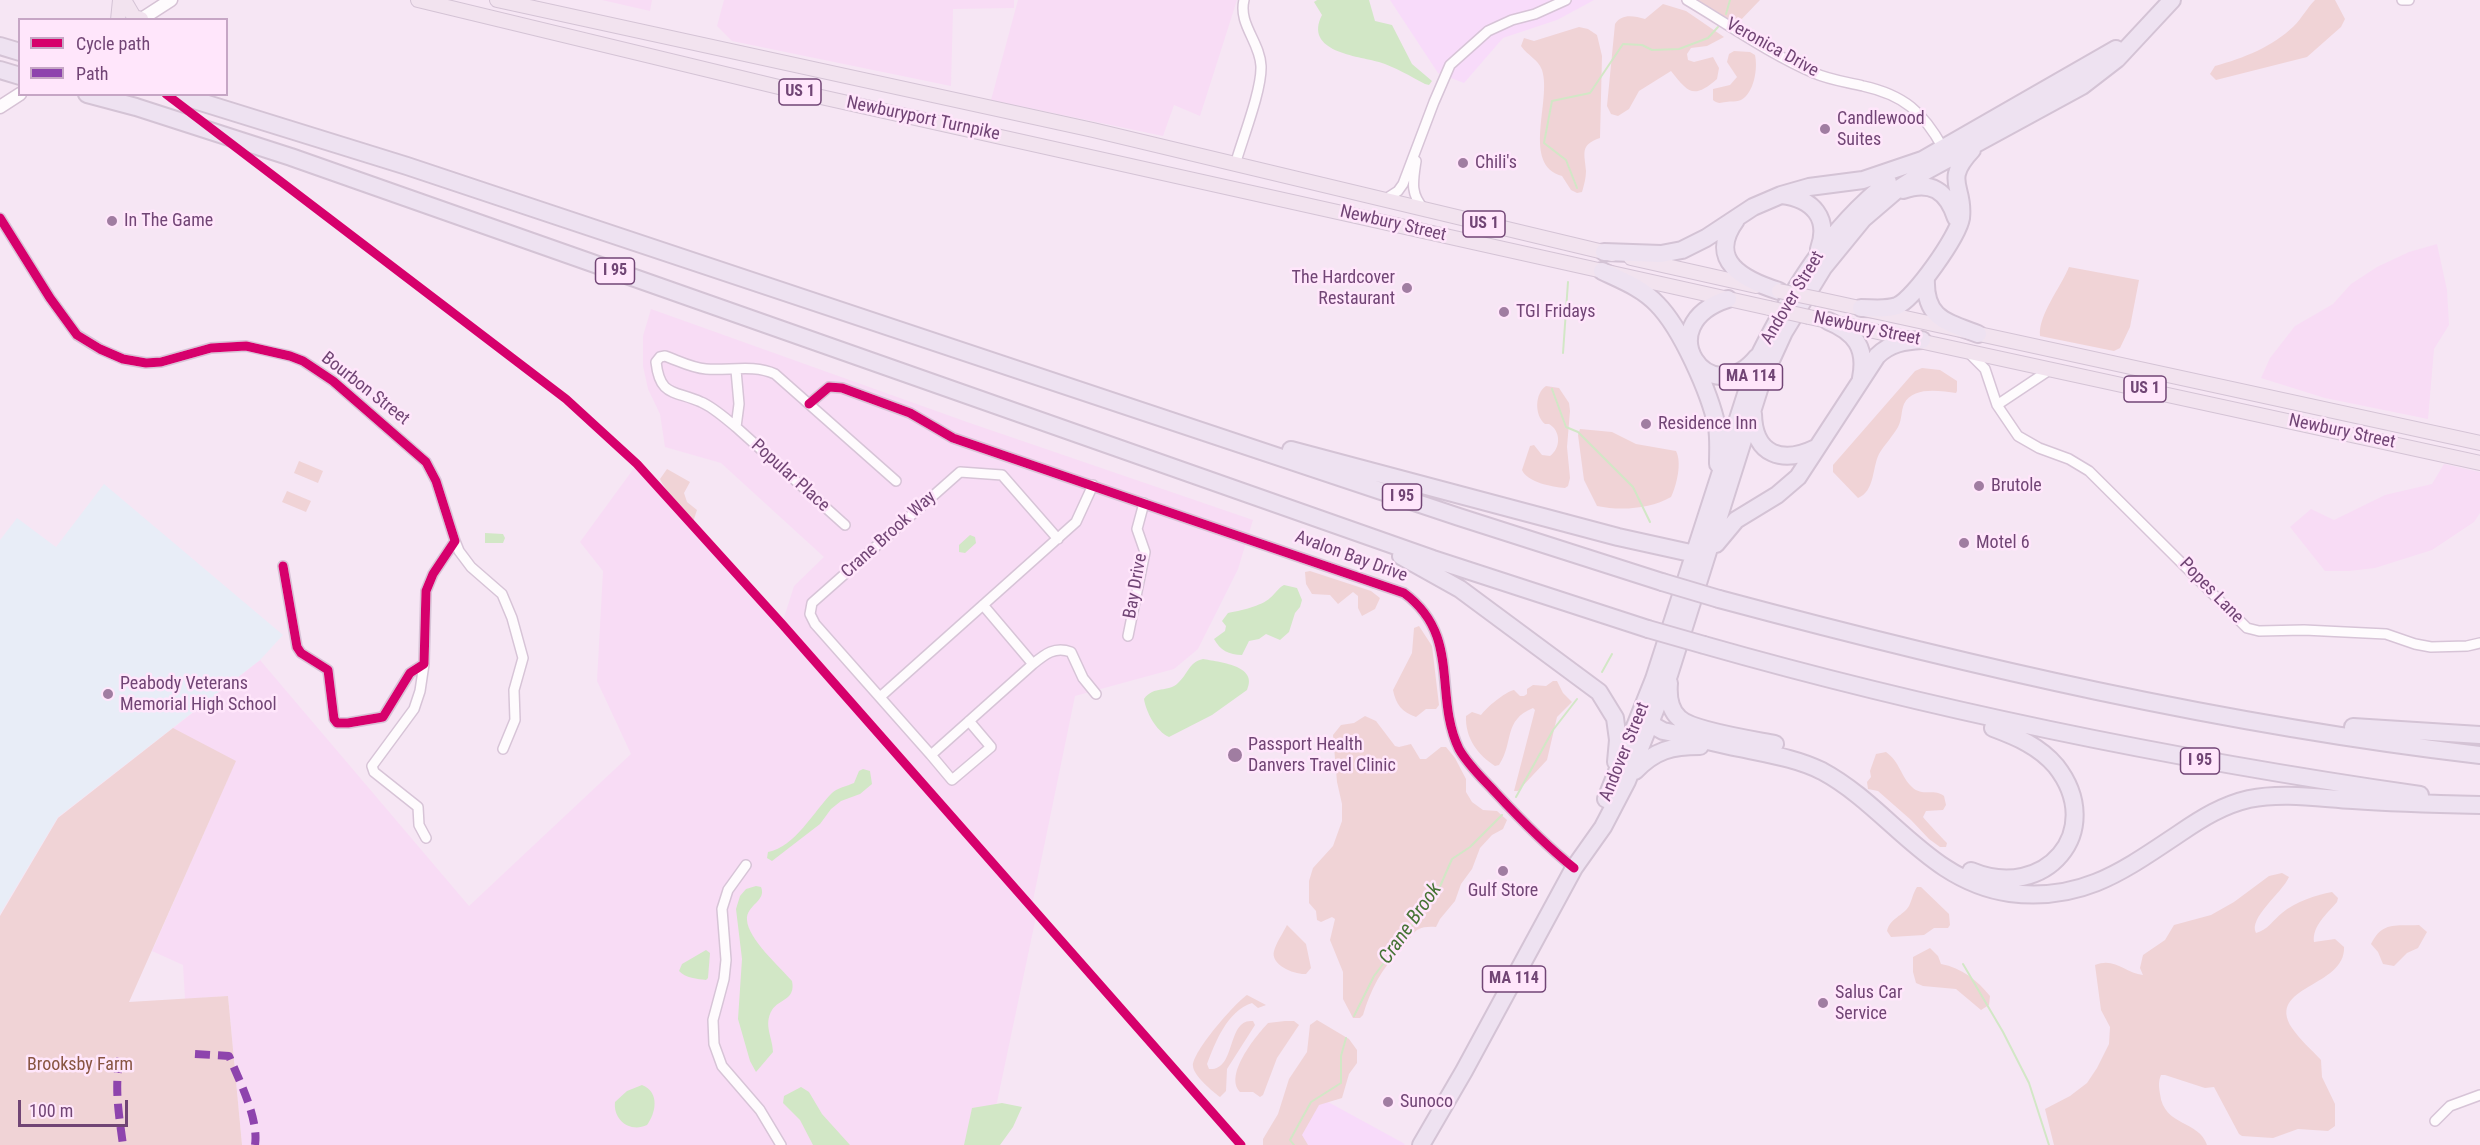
<!DOCTYPE html>
<html>
<head>
<meta charset="utf-8">
<style>
	body { margin:0 }
	#map { position:relative; width:2480px; height:1145px; overflow:hidden; background:#f6e6f4; font-family:"Roboto Condensed",sans-serif }
	canvas { display:block }
	.legend { position:absolute; left:18px; top:18px; width:210px; height:78px; box-sizing:border-box; background:#ffe6fb; border:2px solid #c6a6c5; margin:0; padding:8px 10px; list-style:none; font-size:18px; color:#714575 }
	.legend li { display:flex; align-items:center; gap:12px; height:30px }
	.legend b { width:30px; border:2px solid #c6a6c5 }
	.scale { position:absolute; left:18px; top:1100px; width:110px; height:27px; box-sizing:border-box; border:3px solid #714575; border-top:0; padding-left:8px; font-size:18px; line-height:21px; white-space:nowrap; color:#714575; -webkit-text-stroke:4px #ffe6fb; paint-order:stroke }
</style>
</head>
<body>
<div id="map">
<canvas width="2480" height="1145"></canvas>
<ul class="legend">
<li><b style="height:8px;background:#d6006c"></b>Cycle path</li>
<li><b style="height:8px;background:#8e44ad"></b>Path</li>
</ul>
<div class="scale">100 m</div>
</div>
<script>
const c = document.querySelector('canvas').getContext('2d');
c.lineJoin = 'round';
function fill(path, color) { c.fillStyle = color; c.fill(path, 'evenodd'); }
function stroke(path, color, width, dash) { c.strokeStyle = color; c.lineWidth = width; c.lineCap = dash ? 'butt' : 'round'; c.setLineDash(dash || []); c.stroke(path); }
function label(font, color, halo, rows, align = 'center') {
  c.font = font + ' "Roboto Condensed",sans-serif'; c.lineWidth = 5; c.setLineDash([]); c.textBaseline = 'middle'; c.strokeStyle = halo; c.fillStyle = color; for (const [text, x, y, turn = 0] of rows) {
    c.save(); c.translate(x, y); c.rotate((+turn || 0) * Math.PI / 180); c.textAlign = isNaN(turn) ? turn : align; if (halo) c.strokeText(text, 0, 0); c.fillText(text, 0, 0); c.restore();
  }
}
const residential = new Path2D(`
	M 602,0 L 652,0 L 650,11 Z
	M 724,0 L 1014,0 L 1014,8 L 953,9 L 951,86 L 732,41 L 717,26 Z
	M 1018,0 L 1237,0 L 1200,116 L 1174,105 L 1163,136 L 991,100 Z
	M 2437,244 L 2447,290 L 2449,325 L 2434,349 L 2428,419 L 2325,398 L 2261,378 L 2270,358 L 2295,326 L 2333,304 L 2351,284 L 2377,267 L 2409,252 Z
	M 651,309 L 967,422 L 1253,520 L 1238,569 L 1198,649 L 1174,669 L 1075,696 L 1032,905 L 1037,912 L 988,1145 L 242,1145 L 228,996 L 185,999 L 183,965 L 152,951 L 235,762 L 172,729 L 260,660 L 469,906 L 631,754 L 597,681 L 603,571 L 580,542 L 637,464 L 877,731 L 782,624 L 794,586 L 824,557 L 721,463 L 665,447 L 660,414 L 648,389 L 643,366 L 643,336 Z
	M 2444,464 L 2480,472 L 2480,513 L 2474,522 L 2432,550 L 2375,568 L 2349,571 L 2325,571 L 2290,527 L 2311,509 L 2334,520 L 2385,495 L 2432,484 Z`);
const commercial = new Path2D(`
	M 1390,0 L 1594,0 L 1557,20 L 1503,38 L 1464,83 L 1438,73 Z
	M 1319,1097 L 1405,1144 L 1404,1145 L 1294,1145 Z`);
const education = new Path2D(`
	M 104,484 L 283,635 L 260,660 L 58,817 L 0,914 L 0,540 L 17,518 L 56,547 Z`);
const green = new Path2D(`
	M 1693,0 L 1760,0 L 1736,25 Z
	M 2315,0 L 2335,0 L 2345,19 L 2341,27 L 2307,57 L 2216,80 L 2210,74 L 2215,66 C 2244,58 2272,47 2294,26 C 2302,18 2307,8 2315,0 Z
	M 1663,4 L 1686,11 L 1724,37 L 1707,46 L 1691,48 L 1687,54 L 1688,60 L 1694,62 L 1713,57 L 1719,68 L 1717,79 C 1693,100 1688,92 1671,71 L 1639,91 L 1629,109 L 1618,116 L 1611,114 L 1607,106 L 1615,24 C 1622,13 1634,16 1645,19 Z
	M 1579,27 L 1588,29 L 1597,35 L 1602,56 L 1600,138 C 1579,145 1585,154 1586,171 C 1586,178 1584,185 1582,192 L 1577,193 L 1571,190 L 1562,176 C 1521,165 1552,100 1542,70 C 1538,59 1528,56 1521,46 L 1524,38 L 1534,41 Z
	M 1734,51 L 1750,52 L 1755,55 C 1758,69 1754,93 1741,100 C 1737,102 1731,101 1726,102 C 1720,103 1718,104 1713,100 L 1713,89 L 1730,85 L 1737,77 L 1727,62 L 1729,54 Z
	M 2069,267 L 2139,280 L 2130,327 L 2120,348 L 2114,351 L 2040,336 C 2038,315 2061,287 2069,267 Z
	M 1922,368 L 1940,370 L 1957,381 L 1957,391 L 1956,393 C 1940,391 1913,386 1904,404 C 1901,411 1902,420 1898,427 C 1893,436 1885,444 1879,454 C 1872,468 1875,491 1858,498 L 1833,472 L 1833,465 L 1915,371 Z
	M 1546,386 L 1559,388 L 1569,403 L 1570,411 L 1567,447 L 1570,478 L 1568,486 L 1565,488 C 1552,487 1527,482 1522,470 L 1530,446 L 1534,445 L 1542,455 L 1550,456 C 1561,448 1561,431 1549,424 L 1545,424 C 1534,415 1535,393 1546,386 Z
	M 1580,429 L 1612,432 L 1636,444 L 1676,451 C 1682,462 1677,485 1671,497 C 1650,509 1621,511 1597,506 L 1584,480 L 1578,435 Z
	M 299,461 L 323,471 L 318,483 L 294,473 Z
	M 667,469 L 690,482 L 684,493 L 687,502 L 697,510 L 693,522 L 684,516 L 662,483 L 660,479 Z
	M 287,491 L 311,501 L 306,512 L 282,502 Z
	M 1310,571 L 1371,591 L 1380,598 L 1375,609 L 1362,616 L 1358,608 L 1358,596 L 1353,592 L 1338,604 L 1330,595 L 1312,594 L 1306,584 L 1305,572 Z
	M 1419,626 L 1432,646 L 1439,705 L 1436,709 L 1426,709 L 1416,717 C 1402,712 1396,705 1393,690 L 1412,653 L 1414,628 Z
	M 1553,681 L 1557,681 L 1563,693 L 1572,702 L 1557,717 L 1547,760 L 1518,791 L 1514,791 L 1535,710 L 1533,708 C 1503,720 1514,743 1499,765 L 1495,766 C 1478,755 1465,738 1466,716 L 1472,712 L 1481,715 C 1487,707 1505,692 1514,690 L 1520,696 L 1524,696 L 1527,694 L 1527,689 L 1533,685 L 1546,686 Z
	M 1365,716 L 1376,721 L 1395,746 L 1399,747 L 1411,744 L 1420,759 L 1426,759 L 1441,747 L 1446,747 L 1455,758 L 1466,779 L 1466,792 L 1472,802 L 1483,810 L 1497,811 L 1507,820 L 1503,829 L 1492,835 L 1480,848 L 1472,869 L 1461,884 L 1455,901 L 1440,919 L 1436,927 C 1409,925 1414,939 1400,951 C 1382,967 1370,991 1363,1015 L 1360,1018 L 1353,1018 L 1343,999 L 1343,972 L 1330,940 L 1335,919 L 1332,917 L 1321,922 L 1317,920 L 1316,911 L 1309,903 L 1309,881 L 1313,868 L 1333,846 L 1342,821 L 1342,804 L 1337,782 L 1333,735 L 1341,725 L 1354,723 Z
	M 173,728 L 236,761 L 129,1002 L 228,996 L 242,1145 L 0,1145 L 0,916 L 58,818 Z
	M 1886,752 C 1900,762 1901,777 1912,787 C 1922,797 1934,788 1944,796 L 1946,805 L 1943,810 L 1926,811 L 1923,817 C 1924,819 1943,839 1947,843 L 1946,847 L 1940,847 L 1929,839 L 1911,820 L 1878,791 L 1868,789 L 1867,782 L 1871,777 L 1870,771 L 1876,754 Z
	M 2282,873 L 2289,877 C 2282,893 2248,918 2256,933 C 2268,930 2273,920 2282,913 C 2295,902 2316,895 2332,892 L 2338,898 L 2337,902 C 2327,914 2312,926 2314,942 L 2335,939 L 2344,947 C 2346,987 2265,986 2292,1028 C 2300,1040 2311,1049 2321,1060 L 2322,1077 L 2335,1104 L 2335,1126 L 2328,1131 L 2298,1129 L 2273,1138 L 2242,1136 L 2239,1134 L 2214,1087 L 2205,1088 L 2165,1075 L 2161,1075 C 2158,1082 2159,1087 2160,1094 C 2164,1127 2199,1120 2207,1145 L 2054,1145 L 2045,1109 L 2070,1096 L 2087,1083 L 2097,1068 L 2109,1044 L 2110,1027 L 2101,1010 L 2095,965 C 2115,957 2125,973 2143,975 L 2140,968 L 2143,955 L 2165,940 L 2174,925 L 2211,915 L 2234,902 L 2269,876 Z
	M 1921,887 L 1949,914 L 1950,925 L 1948,928 L 1934,928 L 1924,935 L 1891,937 L 1887,931 C 1890,918 1903,916 1909,906 C 1912,900 1913,893 1917,887 Z
	M 1287,925 L 1306,944 L 1311,968 L 1306,974 C 1295,975 1270,965 1274,951 C 1276,943 1283,933 1287,925 Z
	M 2419,925 L 2427,932 L 2418,948 L 2407,953 L 2394,966 L 2383,964 L 2378,952 L 2371,944 C 2382,921 2396,926 2419,925 Z
	M 1930,948 L 1938,956 L 1941,964 C 1962,968 1977,980 1990,996 L 1989,1005 L 1981,1010 L 1956,989 L 1923,986 L 1916,983 L 1913,972 L 1913,957 Z
	M 1247,995 L 1266,1005 L 1258,1008 L 1252,1003 C 1227,1011 1215,1043 1207,1064 L 1209,1069 C 1237,1071 1226,1018 1253,1021 L 1255,1025 L 1227,1069 L 1226,1091 L 1220,1097 C 1213,1092 1193,1075 1193,1066 C 1192,1052 1235,1003 1247,995 Z
	M 1317,1020 L 1349,1039 L 1357,1050 L 1357,1063 L 1349,1074 L 1342,1098 L 1319,1105 L 1302,1135 L 1308,1145 L 1263,1145 L 1263,1139 L 1278,1114 L 1289,1079 L 1307,1052 L 1310,1025 Z
	M 1285,1021 L 1294,1021 L 1299,1025 L 1277,1058 L 1263,1095 L 1260,1097 L 1253,1092 L 1240,1092 C 1224,1075 1255,1037 1268,1023 Z`);
const water = new Path2D(`
	M 1317,0 L 1369,0 L 1375,21 L 1392,25 L 1412,64 L 1432,81 L 1429,85 L 1425,84 C 1410,76 1395,67 1379,62 C 1358,56 1303,52 1322,15 L 1314,2 Z
	M 485,533 L 503,534 L 505,538 L 503,543 L 485,543 Z
	M 970,535 L 975,537 L 976,543 L 965,553 L 959,552 L 959,545 Z
	M 1284,585 L 1297,588 L 1302,600 L 1300,607 L 1295,613 L 1289,632 L 1280,640 L 1266,634 L 1259,639 L 1249,641 L 1242,655 C 1229,655 1220,650 1214,639 L 1225,631 L 1226,626 L 1222,621 L 1228,613 C 1239,611 1262,606 1270,598 C 1275,594 1278,588 1284,585 Z
	M 1203,659 C 1218,662 1259,665 1247,690 L 1212,715 L 1169,737 C 1156,731 1146,712 1144,699 C 1154,685 1168,693 1178,683 C 1188,674 1189,662 1203,659 Z
	M 863,769 L 870,771 L 872,784 L 860,794 L 841,801 L 831,809 L 820,824 L 772,861 L 767,858 L 768,852 C 795,847 814,811 832,793 C 837,788 847,786 854,783 L 859,771 Z
	M 756,886 L 761,887 C 767,901 746,905 747,920 C 748,939 780,967 792,981 C 796,1000 779,999 772,1010 C 763,1025 773,1038 773,1052 L 756,1072 L 750,1061 L 738,1019 L 742,959 L 736,909 L 740,896 L 746,889 Z
	M 706,950 L 710,953 L 708,978 L 706,980 C 698,979 685,978 679,971 L 682,964 Z
	M 642,1085 C 660,1092 656,1113 647,1125 C 630,1133 613,1120 615,1102 L 627,1091 Z
	M 801,1087 L 809,1092 L 822,1114 L 850,1145 L 813,1145 L 800,1120 L 783,1103 L 784,1096 Z
	M 1002,1103 L 1022,1107 L 1013,1127 L 1000,1145 L 964,1145 L 972,1108 Z`);
const stream = new Path2D(`
	M 1726,14 L 1730,0
	M 1577,188 L 1566,160 L 1544,143 L 1552,101 L 1590,93 L 1623,44 L 1642,45 L 1652,50 L 1679,49 L 1708,38 L 1718,27
	M 1563,353 L 1568,282
	M 1552,389 L 1566,427 L 1578,432 L 1633,487 L 1650,522
	M 1602,672 L 1612,654
	M 1516,797 L 1553,730 L 1577,699
	M 1963,964 L 2003,1032 L 2029,1083 L 2049,1145
	M 1354,1016 L 1374,976 L 1438,891 L 1452,859 L 1470,847 L 1502,815
	M 1294,1145 L 1290,1140 L 1311,1102 L 1341,1083 L 1341,1056 L 1346,1038`);
const street = new Path2D(`
	M 1687,0 C 1729,25 1770,54 1814,73 C 1830,80 1847,82 1863,86 C 1904,95 1923,112 1943,148
	M 2402,0 L 2409,0
	M 1416,161 C 1413,181 1410,194 1424,209
	M 1235,165 C 1242,140 1262,90 1261,66 C 1260,42 1238,24 1244,0
	M 1384,200 L 1398,191 L 1403,184 L 1434,102 L 1450,65 L 1488,31 L 1512,20 L 1535,14 L 1566,0
	M 0,218 L 50,298 L 77,335 L 100,349 L 123,359 L 146,363 L 161,362 L 211,348 L 246,346 L 290,356 L 303,361 L 333,381 L 426,462 L 436,481 L 455,541 L 433,574 L 426,591 L 424,664 L 410,673 L 383,717 L 348,723 L 337,723 L 334,719 L 328,670 L 301,653 L 297,647 L 283,566
	M 1971,355 L 1985,369 L 1997,405 L 2018,436 L 2039,448 L 2069,459 L 2089,471 L 2247,628 L 2259,631 L 2304,630 L 2386,634 L 2415,644 L 2431,647 L 2467,646 L 2480,643
	M 736,370 L 739,404 L 736,427 C 725,418 713,407 701,402 C 674,390 660,397 656,362 L 660,357 L 665,356 C 679,361 692,368 706,369 C 728,371 754,364 775,374 L 896,481
	M 809,404 L 829,387 L 842,388 L 910,413 L 953,438 L 1404,593 C 1462,636 1433,695 1459,749 C 1468,765 1482,778 1495,792 C 1520,819 1545,845 1574,868
	M 1997,405 L 2051,369
	M 736,427 L 845,525
	M 1058,539 L 1002,475 L 960,472 L 812,603 L 810,614 L 815,624 L 931,755 L 1033,664 C 1045,654 1055,646 1071,652 L 1083,678 L 1096,694
	M 455,541 L 459,551 L 471,567 L 502,594 L 512,618 L 523,658 L 514,690 L 515,720 L 503,749
	M 983,605 L 1033,664
	M 1128,636 L 1145,552 L 1137,529 L 1144,503
	M 424,664 L 420,691 L 414,709 L 372,766 L 374,772 L 418,807 L 419,825 L 426,838
	M 880,697 L 1076,522 L 1093,485
	M 931,755 L 952,780 L 991,747 L 969,721
	M 746,865 L 728,890 L 722,909 L 726,960 L 724,979 L 713,1020 L 714,1044 L 722,1066 L 760,1110 L 781,1145
	M 2435,1121 L 2450,1106 L 2480,1095`);
const secondary = new Path2D(`
	M 140,20 L 171,0
	M 0,107 L 20,94`);
const primary = new Path2D(`
	M 124,0 L 134,17 L 141,19
	M 418,0 L 812,95 L 1769,308
	M 497,0 L 1093,130 L 1612,254
	M 118,20 L 120,0
	M 1631,258 L 1756,286
	M 1818,299 L 2480,443
	M 1809,317 L 2480,463`);
const highway = new Path2D(`
	M 0,46 L 20,52
	M 0,70 L 20,76
	M 87,94 L 136,107 L 291,157 L 1433,559 L 1648,629
	M 175,94 L 407,166 L 1459,517 L 1662,582
	M 1912,166 L 2116,49
	M 1903,190 C 1931,180 1947,191 1956,218
	M 1782,195 C 1813,199 1830,218 1819,249
	M 1736,220 C 1706,261 1744,280 1779,291
	M 1604,252 L 1661,254 L 1682,250 L 1706,238 L 1753,207 L 1781,195 L 1809,187 L 1863,180 L 1922,160
	M 1602,271 C 1621,280 1642,288 1657,304 C 1681,328 1710,393 1717,427 C 1719,439 1718,451 1718,464
	M 1926,278 C 1924,318 1946,322 1978,334
	M 1728,299 C 1647,325 1710,415 1757,357
	M 1861,308 C 1873,308 1886,310 1897,306 C 1914,299 1958,236 1961,218 C 1965,186 1942,182 1972,150
	M 1828,321 C 1855,332 1867,348 1861,378
	M 1753,414 C 1754,456 1783,464 1816,448
	M 1291,450 L 1618,537 L 1686,552 L 1694,554 L 1698,565
	M 1716,544 L 1736,520 L 1777,495 L 1798,477 L 1877,356 C 1890,343 1905,341 1922,340
	M 1401,556 L 1460,589 L 1599,692 L 1615,718 L 1618,740 L 1616,762
	M 1719,599 C 1969,666 2222,725 2480,755
	M 1704,645 C 1939,712 2178,760 2420,795
	M 1669,683 C 1668,695 1669,709 1679,718 C 1692,731 1755,740 1775,744
	M 1649,713 L 1654,726 L 1663,731 C 1689,736 1714,743 1739,748 C 1767,754 1796,758 1822,771 C 1889,807 1929,882 2010,893 C 2082,902 2123,871 2180,833 C 2202,818 2223,805 2249,799 C 2283,792 2319,798 2353,800 C 2395,803 2437,804 2480,805
	M 2353,727 L 2480,735
	M 1635,771 C 1655,750 1672,746 1700,746
	M 1606,799 L 1654,679 L 1757,360 C 1790,293 1828,229 1888,182
	M 1971,871 C 2045,902 2107,831 2056,766 C 2039,746 2017,737 1993,728
	M 1421,1145 L 1464,1071 L 1574,868 L 1603,827 L 1627,781 L 1669,675 L 1762,380 L 1784,332 L 1823,268 L 1863,219 L 1898,189 L 1926,171 L 2082,86 L 2117,59 L 2172,0`);
const primaryBridge = new Path2D(`
	M 1779,291 L 1818,299
	M 1769,308 L 1809,317`);
const highwayBridge = new Path2D(`
	M 1662,582 L 1719,599
	M 1648,629 L 1704,645`);
const quiet = new Path2D(`
	M 195,1054 L 229,1056 C 239,1080 259,1119 255,1145
	M 120,1058 C 114,1088 119,1115 123,1145`);
const cycleway = new Path2D(`
	M 166,94 L 566,399 L 637,464 L 782,624 L 1241,1145
	M 0,218 L 50,298 L 77,335 L 100,349 L 123,359 L 146,363 L 161,362 L 211,348 L 246,346 L 290,356 L 303,361 L 333,381 L 426,462 L 436,481 L 455,541 L 433,574 L 426,591 L 424,664 L 410,673 L 383,717 L 348,723 L 337,723 L 334,719 L 328,670 L 301,653 L 297,647 L 283,566
	M 809,404 L 829,387 L 842,388 L 910,413 L 953,438 L 1404,593 C 1462,636 1433,695 1459,749 C 1468,765 1482,778 1495,792 C 1520,819 1545,845 1574,868`);
const markers = [
	[1825,129,6,"#a07da1"],
	[1463,163,6,"#a07da1"],
	[112,221,6,"#a07da1"],
	[1407,288,6,"#a07da1"],
	[1504,312,6,"#a07da1"],
	[1646,424,6,"#a07da1"],
	[1979,486,6,"#a07da1"],
	[1964,543,6,"#a07da1"],
	[108,694,6,"#a07da1"],
	[1235,755,8,"#a07da1"],
	[1503,871,6,"#a07da1"],
	[1823,1003,6,"#a07da1"],
	[1388,1102,6,"#a07da1"]
];
const shields = [
	[800,92,42],
	[1484,224,42],
	[615,271,39],
	[1751,377,63],
	[2145,389,42],
	[1402,497,39],
	[2200,761,39],
	[1514,979,63]
];
const shieldNames = [
	["US 1",800,92],
	["US 1",1484,224],
	["I 95",615,271],
	["MA 114",1751,377],
	["US 1",2145,389],
	["I 95",1402,497],
	["I 95",2200,761],
	["MA 114",1514,979]
];
const streetNames = [
	["Veronica Drive",1772,48,29],
	["Newburyport Turnpike",923,119,12],
	["Newbury Street",1393,224,13],
	["Andover Street",1793,298,-59],
	["Newbury Street",1867,329,12],
	["Bourbon Street",365,389,38],
	["Newbury Street",2342,432,12],
	["Popular Place",790,476,42],
	["Crane Brook Way",889,535,-42],
	["Avalon Bay Drive",1351,557,20],
	["Bay Drive",1136,586,-80],
	["Popes Lane",2211,591,46],
	["Andover Street",1625,752,-68]
];
const poiNames = [
	["Candlewood",1837,119],
	["Suites",1837,140],
	["Chili's",1475,163],
	["In The Game",124,221],
	["The Hardcover",1395,278,"right"],
	["Restaurant",1395,299,"right"],
	["TGI Fridays",1516,312],
	["Residence Inn",1658,424],
	["Brutole",1991,486],
	["Motel 6",1976,543],
	["Peabody Veterans",120,684],
	["Memorial High School",120,705],
	["Passport Health",1248,745],
	["Danvers Travel Clinic",1248,766],
	["Gulf Store",1503,891,"center"],
	["Salus Car",1835,993],
	["Service",1835,1014],
	["Sunoco",1400,1102]
];
const parkNames = [
	["Brooksby Farm",80,1065]
];
const waterNames = [
	["Crane Brook",1411,924,-55]
];
fill(residential, '#f8dcf5');
fill(commercial, '#f8dbfa');
fill(education, '#e8edf7');
fill(green, '#f0d3d6');
fill(water, '#d2e7c6');
stroke(stream, '#d2e7c6', 2);
stroke(street, '#d7c4d7', 12);
stroke(secondary, '#d6c2d5', 15);
stroke(primary, '#d4c3d5', 16);
stroke(highway, '#d4c3d5', 20);
stroke(street, '#fefbfd', 9);
stroke(secondary, '#fefbfd', 12);
stroke(primary, '#f2e3ef', 14);
stroke(highway, '#eee2f1', 16);
stroke(primaryBridge, '#d4c3d5', 16, []);
stroke(highwayBridge, '#d4c3d5', 20, []);
stroke(primaryBridge, '#f2e3ef', 14);
stroke(highwayBridge, '#eee2f1', 16);
stroke(quiet, '#8e44ad', 8, [15, 8]);
stroke(cycleway, '#d6006c', 9);
for (const [x, y, r, color] of markers) { const dot = new Path2D(); dot.arc(x, y, r, 0, 2 * Math.PI); c.fillStyle = color; c.fill(dot); stroke(dot, '#ffe6fb', 2); }
for (const [x, y, w] of shields) { const box = new Path2D(); box.roundRect(x - w / 2, y - 13, w, 26, 4.5); c.fillStyle = '#ffe6fb'; c.fill(box); stroke(box, '#714575', 1.5); }
label('bold 16px', '#714575', null, shieldNames);
label('18px', '#714575', '#ffe6fb', streetNames);
label('18px', '#714575', '#ffe6fb', poiNames, 'left');
label('18px', '#885542', '#ffe6fb', parkNames);
label('italic 20px', '#477436', '#ffe6fb', waterNames);
</script>
</body>
</html>
